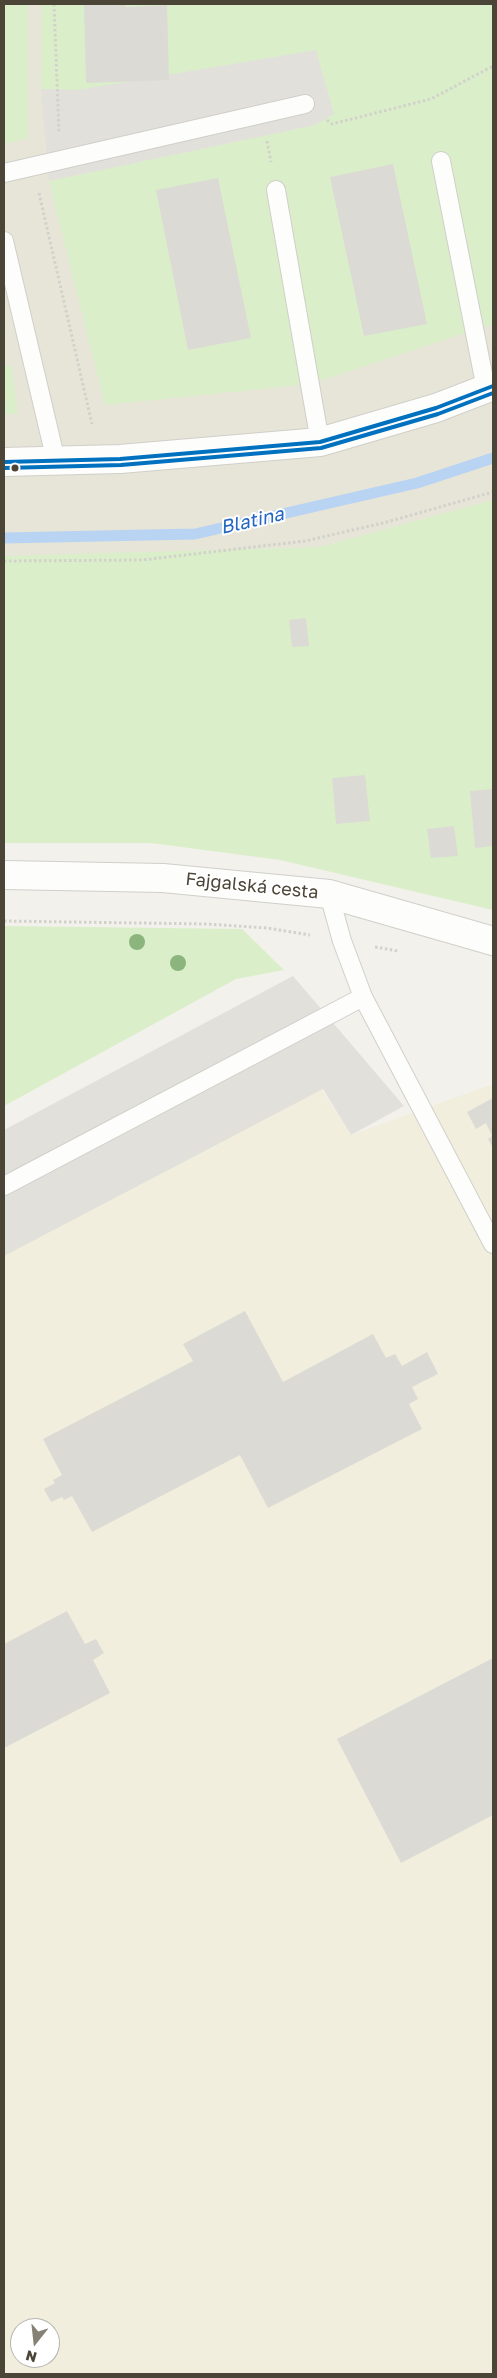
<!DOCTYPE html>
<html>
<head>
<meta charset="utf-8">
<style>
	body { margin:0 }
	#map { position:relative; width:497px; height:2378px; overflow:hidden; background:#f2f1eb; font-family:"Golos Text",sans-serif }
	canvas { display:block }
	.frame { position:absolute; inset:0; border:5px solid #4a4536; pointer-events:none }
	.north { position:absolute; left:10px; top:2318px; width:50px; height:50px; box-sizing:border-box; background:#fff; border:1px solid #b7b5af; border-radius:50%; rotate:196deg; font-size:14px; font-weight:700; line-height:20px; text-align:center; color:#4a4536 }
	.north::after { content:''; display:block; margin:auto; width:18px; height:22px; background:#858175; clip-path:polygon(50% 0,100% 100%,50% 72%,0 100%) }
</style>
</head>
<body>
<div id="map">
<canvas width="497" height="2378"></canvas>
<div class="frame"></div>
<div class="north">N</div>
</div>
<script>
const c = document.querySelector('canvas').getContext('2d');
c.lineJoin = 'round';
function fill(path, color) { c.fillStyle = color; c.fill(path, 'evenodd'); }
function stroke(path, color, width, dash) { c.strokeStyle = color; c.lineWidth = width; c.lineCap = dash ? 'butt' : 'round'; c.setLineDash(dash || []); c.stroke(path); }
function label(font, color, halo, rows, align = 'center') {
  c.font = font + ' "Golos Text",sans-serif'; c.lineWidth = 4; c.setLineDash([]); c.textBaseline = 'middle'; c.strokeStyle = halo; c.fillStyle = color; for (const [text, x, y, turn = 0] of rows) {
    c.save(); c.translate(x, y); c.rotate((+turn || 0) * Math.PI / 180); c.textAlign = isNaN(turn) ? turn : align; if (halo) c.strokeText(text, 0, 0); c.fillText(text, 0, 0); c.restore();
  }
}
const residential = new Path2D(`
	M 4,4 L 493,4 L 493,597 L 4,621 Z`);
const education = new Path2D(`
	M 261,995 L 351,1135 L 493,1084 L 493,2374 L 4,2374 L 4,1133 ZM 20,2328 L 50,2328 L 50,2358 L 20,2358 Z`);
const green = new Path2D(`
	M 4,4 L 28,4 L 28,138 L 4,144 Z
	M 42,4 L 493,4 L 493,324 L 310,384 L 105,405 L 49,181 L 315,125 L 77,90 L 41,89 Z
	M 11,365 L 18,414 L 4,414 L 4,367 Z
	M 493,500 L 493,910 L 280,860 L 151,843 L 4,843 L 4,556 L 320,547 Z
	M 4,926 L 242,929 L 284,970 L 236,979 L 4,1106 Z`);
const parking = new Path2D(`
	M 316,50 L 334,114 L 315,125 L 49,181 L 41,89 L 77,90 Z
	M 293,976 L 404,1106 L 351,1135 L 323,1089 L 4,1256 L 4,1130 Z`);
const stream = new Path2D(`
	M 4,538 L 195,534 L 417,483 L 493,458`);
const building = new Path2D(`
	M 84,4 L 126,4 L 126,7 L 167,5 L 169,80 L 86,83 Z
	M 393,164 L 427,324 L 364,336 L 330,177 Z
	M 218,178 L 251,338 L 188,350 L 156,190 Z
	M 306,618 L 309,646 L 292,647 L 289,620 Z
	M 365,775 L 370,821 L 336,824 L 332,778 Z
	M 493,789 L 493,846 L 475,848 L 470,791 Z
	M 454,826 L 458,856 L 431,858 L 427,829 Z
	M 493,1098 L 493,1148 L 488,1139 L 492,1136 L 486,1123 L 476,1129 L 467,1112 Z
	M 245,1311 L 283,1382 L 373,1334 L 386,1358 L 395,1354 L 402,1366 L 427,1352 L 438,1374 L 412,1387 L 418,1399 L 409,1404 L 422,1429 L 268,1508 L 240,1455 L 92,1532 L 72,1496 L 64,1500 L 62,1497 L 51,1502 L 44,1489 L 55,1483 L 53,1480 L 62,1475 L 43,1439 L 193,1361 L 183,1344 Z
	M 67,1611 L 85,1644 L 96,1639 L 104,1653 L 93,1660 L 110,1693 L 4,1748 L 4,1644 Z
	M 493,1658 L 493,1815 L 401,1863 L 337,1739 Z`);
const path = new Path2D(`
	M 54,4 L 59,133
	M 327,120 L 332,124 L 431,99 L 493,66
	M 267,141 L 271,162
	M 39,193 L 92,424
	M 4,561 L 142,560 L 305,541 L 387,522 L 493,492
	M 4,921 L 207,924 L 267,928 L 310,935
	M 375,947 L 398,951`);
const service = new Path2D(`
	M 441,161 L 486,389
	M 4,173 L 305,104
	M 276,190 L 320,442
	M 4,241 L 56,461
	M 329,894 L 342,941 L 363,997 L 493,1244
	M 4,1186 L 363,997`);
const minor = new Path2D(`
	M 4,462 L 120,459 L 320,442 L 436,408 L 493,386
	M 4,875 L 163,878 L 329,894 L 493,941`);
const bus1 = new Path2D(`
	M 4,462 L 120,459 L 320,442 L 436,408 L 493,386`);
const bus2 = new Path2D(`
	M 4,468 L 121,465 L 321,448 L 438,414 L 493,393`);
const trees = [
	[137,942],
	[178,963]
];
const markers = [
	[15,468,4.5,"#4a4536"]
];
const streetNames = [
	["Fajgalská cesta",252,886,6]
];
const waterNames = [
	["Blatina",252,521,-13]
];
fill(residential, '#e7e5d8');
fill(education, '#f1eedd');
fill(green, '#daefc9');
fill(parking, '#e2e0da');
stroke(stream, '#b9d3f3', 11);
fill(building, '#dcdad4');
stroke(service, '#d0cfc9', 20);
stroke(minor, '#d0cfc9', 30);
stroke(path, '#d2d1cb', 3, [2.5, 2.5]);
stroke(service, '#fdfdfc', 18);
stroke(minor, '#fdfdfc', 28);
stroke(bus1, '#0071bf', 4);
stroke(bus2, '#0071bf', 4);
c.fillStyle = '#8cb47d';
for (const [x, y] of trees) { c.beginPath(); c.arc(x, y, 8, 0, 2 * Math.PI); c.fill(); }
for (const [x, y, r, color] of markers) { const dot = new Path2D(); dot.arc(x, y, r, 0, 2 * Math.PI); c.fillStyle = color; c.fill(dot); stroke(dot, '#fff', 2); }
label('18px', '#4a4536', '#fff', streetNames);
label('italic 19px', '#2467c1', '#fff', waterNames);
</script>
</body>
</html>
